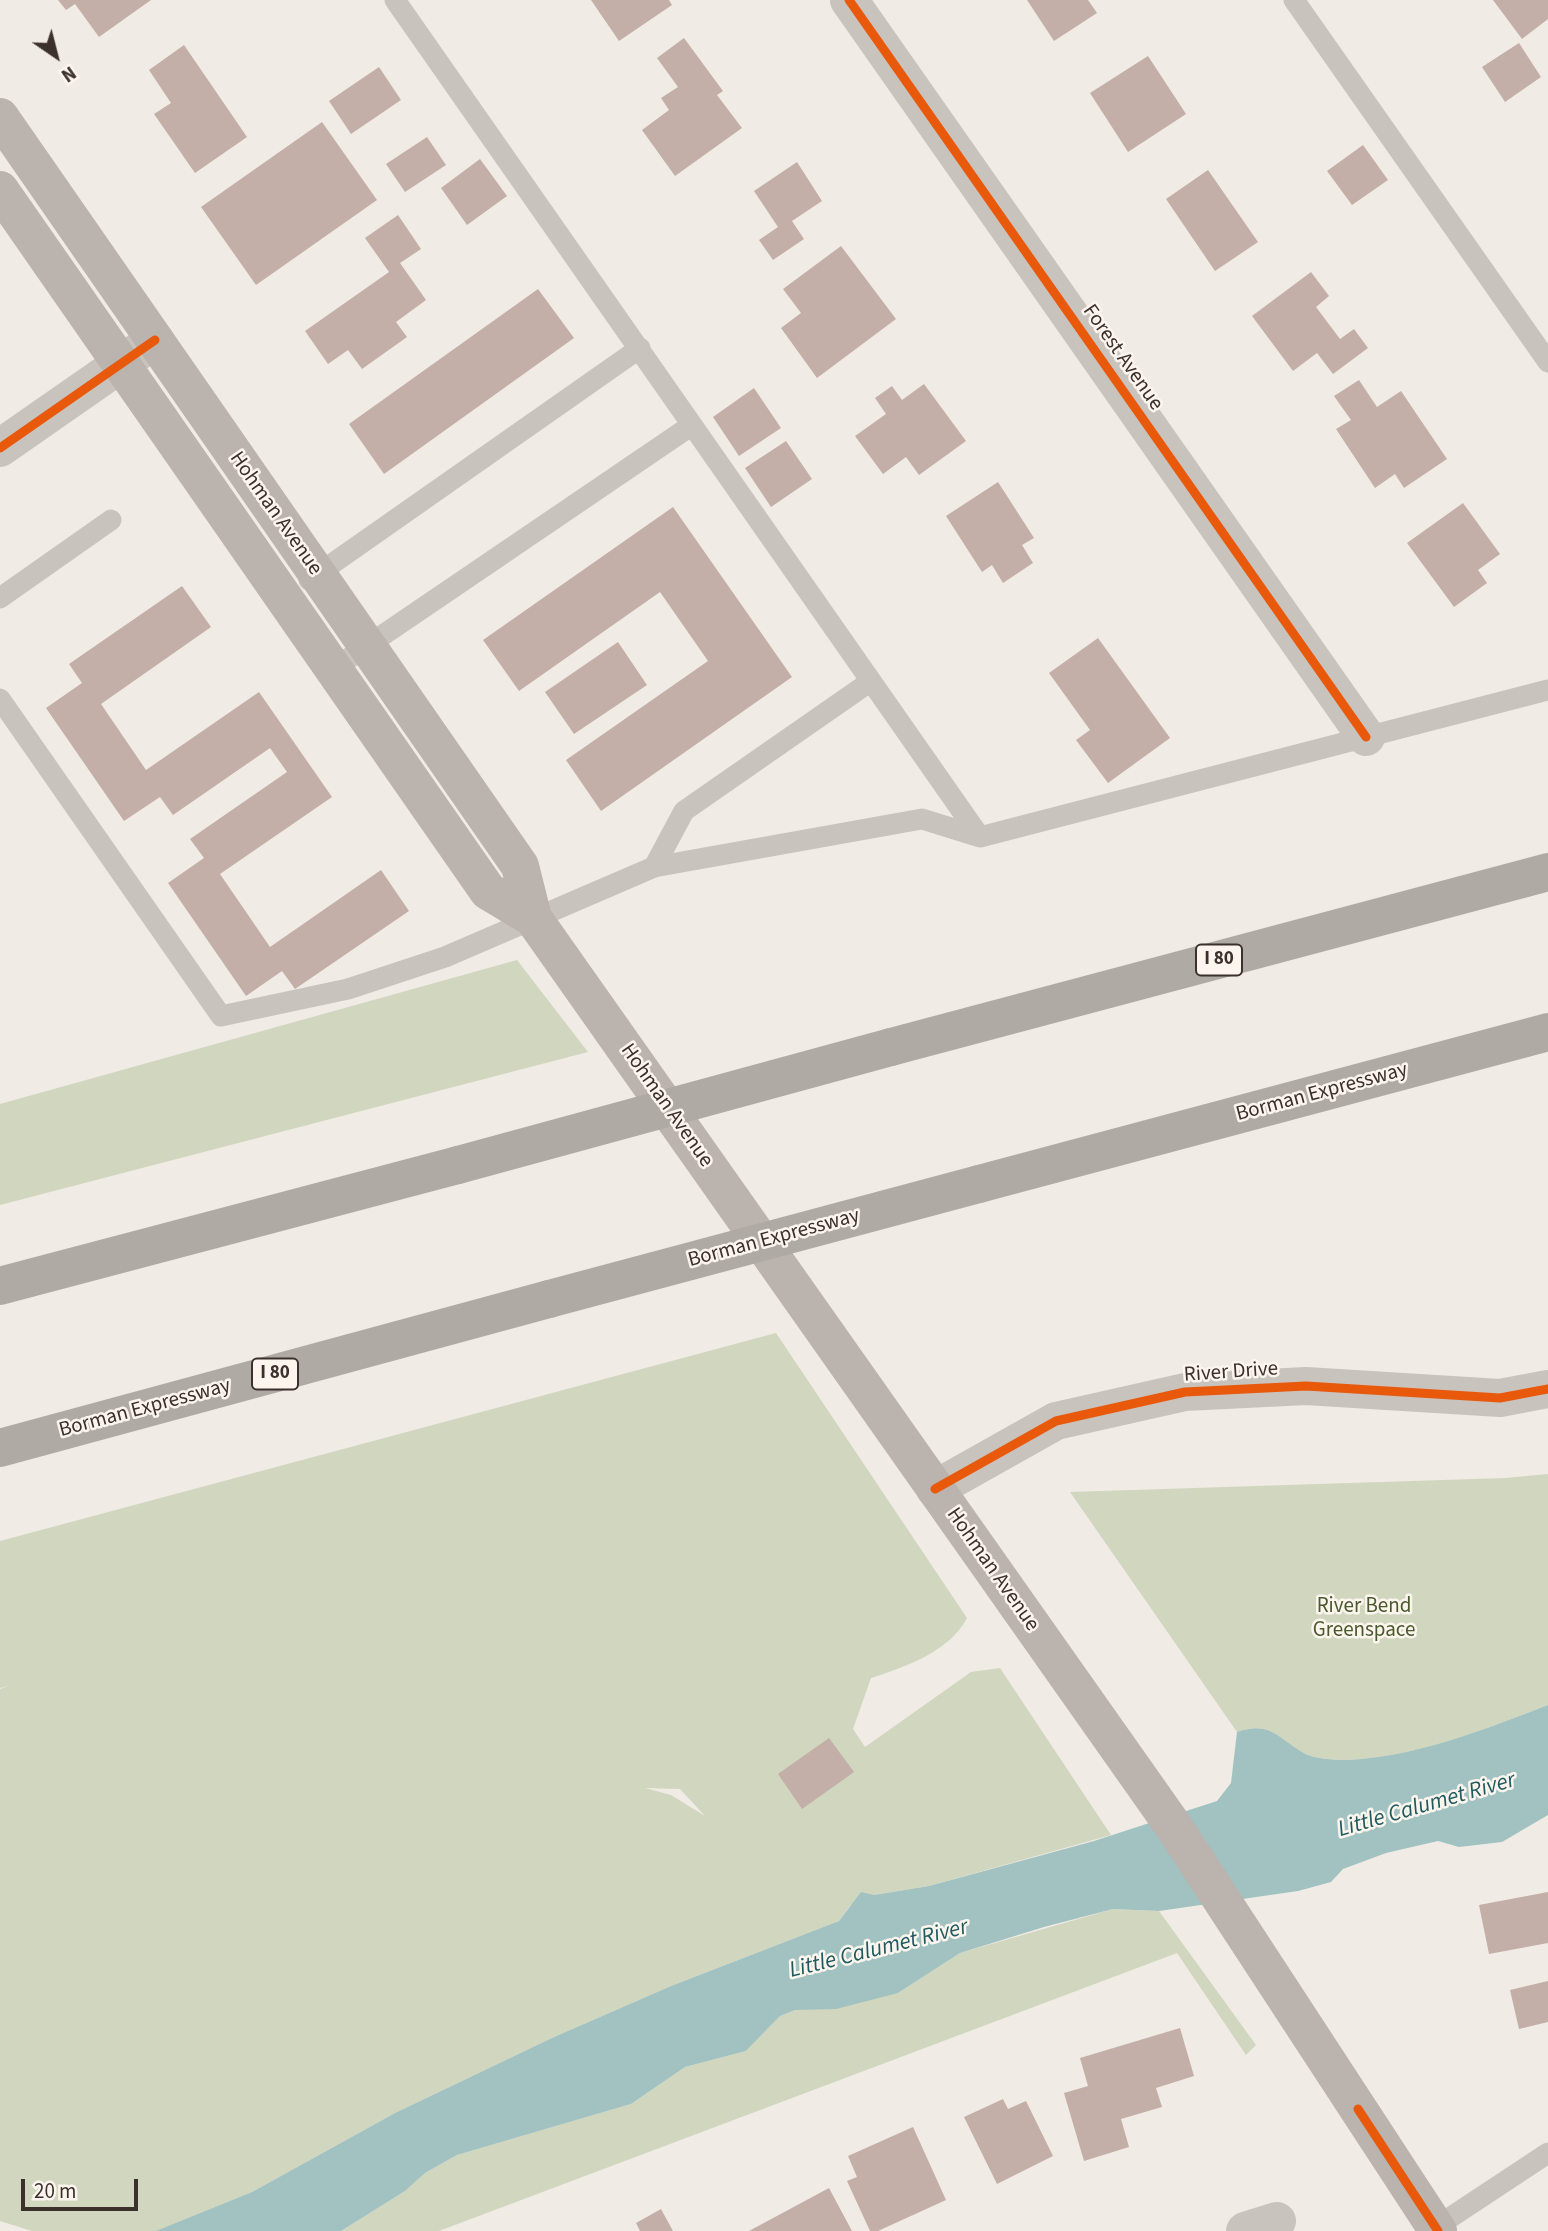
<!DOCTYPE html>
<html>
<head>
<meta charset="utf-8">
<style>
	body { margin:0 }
	#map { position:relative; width:1548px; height:2231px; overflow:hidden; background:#f0ebe5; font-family:"Source Sans 3",sans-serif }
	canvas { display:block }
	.north { position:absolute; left:21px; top:21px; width:70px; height:70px; -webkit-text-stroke:5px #fbf5ee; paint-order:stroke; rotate:145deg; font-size:19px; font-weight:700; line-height:28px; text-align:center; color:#3b302b }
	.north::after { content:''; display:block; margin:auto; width:24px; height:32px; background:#3b302b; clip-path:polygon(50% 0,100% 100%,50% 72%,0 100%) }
	.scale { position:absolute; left:21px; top:2179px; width:117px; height:32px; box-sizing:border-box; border:4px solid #3b302b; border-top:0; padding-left:9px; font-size:21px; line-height:24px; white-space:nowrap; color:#3b302b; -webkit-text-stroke:5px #fbf5ee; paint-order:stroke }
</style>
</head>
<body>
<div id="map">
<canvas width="1548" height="2231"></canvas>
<div class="north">N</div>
<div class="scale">20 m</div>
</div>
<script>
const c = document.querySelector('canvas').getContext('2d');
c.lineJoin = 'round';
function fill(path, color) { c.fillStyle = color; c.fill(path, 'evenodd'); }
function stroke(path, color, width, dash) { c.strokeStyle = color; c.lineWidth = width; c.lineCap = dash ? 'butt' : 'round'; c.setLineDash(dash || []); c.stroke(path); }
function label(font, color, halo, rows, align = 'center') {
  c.font = font + ' "Source Sans 3",sans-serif'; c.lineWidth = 5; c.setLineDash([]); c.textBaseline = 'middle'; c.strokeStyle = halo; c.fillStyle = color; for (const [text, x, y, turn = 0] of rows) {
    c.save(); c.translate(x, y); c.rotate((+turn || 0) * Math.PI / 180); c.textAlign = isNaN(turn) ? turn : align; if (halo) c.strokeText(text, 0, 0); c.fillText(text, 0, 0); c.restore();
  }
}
const green = new Path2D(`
	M 517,960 L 588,1052 L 0,1205 L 0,1104 Z
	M 776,1333 L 967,1618 C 949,1652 905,1667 871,1678 L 853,1729 L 865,1747 L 971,1672 L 1000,1668 L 1111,1835 L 929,1886 L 874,1895 L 850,1906 L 839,1921 L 671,1986 L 554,2037 L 395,2113 L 252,2192 L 157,2231 L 32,2231 L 0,2221 L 0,1689 L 8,1686 L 0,1688 L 0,1541 ZM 645,1788 L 680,1789 L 705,1816 L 671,1795 Z
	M 1548,1474 L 1548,1705 C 1483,1730 1417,1757 1346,1760 C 1335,1760 1313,1759 1304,1753 C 1279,1739 1270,1720 1237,1732 L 1070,1492 L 1505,1478 Z
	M 1113,1909 L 1159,1911 L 1256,2045 L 1246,2055 L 1177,1953 L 439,2231 L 341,2231 L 405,2191 L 425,2173 L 457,2155 L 631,2104 L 685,2067 L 746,2051 L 780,2016 L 795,2010 L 898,1993 L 960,1953 Z`);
const water = new Path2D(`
	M 1548,1705 L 1548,1815 L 1502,1842 L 1459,1847 L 1438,1841 L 1386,1853 L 1343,1869 L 1331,1882 L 1298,1891 L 1159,1911 L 1113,1909 L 1044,1927 L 960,1953 L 898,1993 L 836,2009 L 795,2010 L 780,2016 L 746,2051 L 685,2067 L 631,2104 L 457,2155 L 425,2173 L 405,2191 L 341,2231 L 156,2231 L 252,2192 L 395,2113 L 554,2037 L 671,1986 L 839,1921 L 861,1892 L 874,1895 L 929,1886 L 1094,1841 L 1217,1801 L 1231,1783 L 1237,1732 C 1270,1720 1279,1739 1304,1753 C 1313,1759 1335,1760 1346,1760 C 1416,1757 1483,1730 1548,1705 Z`);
const building = new Path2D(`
	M 58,0 L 151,0 L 99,37 L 75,4 L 66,10 Z
	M 591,0 L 669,0 L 672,5 L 619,41 Z
	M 1027,0 L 1088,0 L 1097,13 L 1054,41 Z
	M 1493,0 L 1548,0 L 1548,19 L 1522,39 Z
	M 684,38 L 723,91 L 717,95 L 742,128 L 675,176 L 642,130 L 669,110 L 661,98 L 678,87 L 657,58 Z
	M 1519,43 L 1541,77 L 1505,102 L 1482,67 Z
	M 184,45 L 247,137 L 195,173 L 154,114 L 171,103 L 149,70 Z
	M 1148,56 L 1186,114 L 1128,152 L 1090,93 Z
	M 379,67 L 401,100 L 351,134 L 329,101 Z
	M 322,122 L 377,200 L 256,285 L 201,207 Z
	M 427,137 L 446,165 L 405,192 L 386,164 Z
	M 1363,145 L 1388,180 L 1352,205 L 1327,171 Z
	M 480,159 L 507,196 L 467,225 L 441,188 Z
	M 797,162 L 822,201 L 792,221 L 804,239 L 773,260 L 759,240 L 778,227 L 754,191 Z
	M 1208,170 L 1258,242 L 1215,271 L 1166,199 Z
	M 398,215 L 421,249 L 400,263 L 426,300 L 396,322 L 407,337 L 362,369 L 348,350 L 328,364 L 305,331 L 389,272 L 365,238 Z
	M 841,246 L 896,319 L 817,378 L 781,328 L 801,313 L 783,289 Z
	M 1311,272 L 1329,296 L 1316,307 L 1340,339 L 1354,329 L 1368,348 L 1333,374 L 1317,353 L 1293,371 L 1252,316 Z
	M 538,289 L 574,338 L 384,474 L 349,424 Z
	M 1359,380 L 1377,407 L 1401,391 L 1447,459 L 1404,488 L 1395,474 L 1375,488 L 1336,429 L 1351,420 L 1334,396 Z
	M 924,384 L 966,441 L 919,475 L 906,457 L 883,474 L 855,436 L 886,414 L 875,398 L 892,386 L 902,400 Z
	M 754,388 L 781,428 L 739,456 L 713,417 Z
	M 786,441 L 812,479 L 771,507 L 745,468 Z
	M 998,482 L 1034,538 L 1022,545 L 1033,563 L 1003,583 L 992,565 L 982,572 L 946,516 Z
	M 1463,503 L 1500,554 L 1478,570 L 1487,583 L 1454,607 L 1407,543 Z
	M 673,507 L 792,677 L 601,811 L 566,760 L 708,661 L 660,592 L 519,691 L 483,640 Z
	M 182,586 L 211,627 L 101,704 L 146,770 L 259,692 L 332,797 L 220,874 L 270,947 L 381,870 L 409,911 L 295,989 L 282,971 L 246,996 L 168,883 L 204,858 L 190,839 L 287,772 L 270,748 L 173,815 L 160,797 L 124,821 L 46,708 L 82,683 L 69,664 Z
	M 1098,638 L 1170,738 L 1108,783 L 1076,740 L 1090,730 L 1049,673 Z
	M 618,642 L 647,685 L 574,734 L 545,692 Z
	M 829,1738 L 854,1772 L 802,1809 L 778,1774 Z
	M 1548,1892 L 1548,1943 L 1489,1954 L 1479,1905 Z
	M 1548,1981 L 1548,2022 L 1519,2029 L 1510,1990 Z
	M 1180,2028 L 1194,2076 L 1156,2088 L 1162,2107 L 1121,2119 L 1129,2147 L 1084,2161 L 1064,2093 L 1088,2086 L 1080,2058 Z
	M 1003,2099 L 1008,2109 L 1026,2101 L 1053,2156 L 997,2184 L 964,2117 Z
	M 913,2127 L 946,2200 L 878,2231 L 870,2231 L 847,2181 L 857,2177 L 848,2156 Z
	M 829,2188 L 852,2231 L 749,2231 Z
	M 661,2209 L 673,2231 L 640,2231 L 636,2223 Z`);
const service = new Path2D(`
	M 395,0 L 980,837
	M 1294,0 L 1548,362
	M 309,580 L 640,348
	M 0,598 L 111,520
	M 333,669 L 692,425
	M 0,699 L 221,1016 L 348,989 L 445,957 L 654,867 L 922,819 L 980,837 L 1548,690
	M 654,867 L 684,811 L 871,681
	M 1436,2227 L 1548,2153`);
const minor = new Path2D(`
	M 849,0 L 1366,737
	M 0,448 L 155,340
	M 1245,2231 L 1277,2221`);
const tertiary = new Path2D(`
	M 935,1489 L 1056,1421 L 1185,1392 L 1306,1386 L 1500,1398 L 1548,1389`);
const secondary = new Path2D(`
	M 0,117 L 520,866 L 533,918 L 1174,1827 L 1438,2231
	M 0,190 L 488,891 L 533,918`);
const motorway = new Path2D(`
	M 891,1047 L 1548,872
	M 979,1184 L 1548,1032
	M 0,1286 L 458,1165
	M 0,1448 L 549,1299`);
const motorwayBridge = new Path2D(`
	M 458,1165 L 891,1047
	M 549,1299 L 979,1184`);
const cycleway = new Path2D(`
	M 849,0 L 1366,737
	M 0,448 L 155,340
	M 935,1489 L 1056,1421 L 1185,1392 L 1306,1386 L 1500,1398 L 1548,1389
	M 1358,2109 L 1438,2231`);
const shields = [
	[1219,960,46],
	[275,1374,46]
];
const shieldNames = [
	["I 80",1219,960],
	["I 80",275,1374]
];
const streetNames = [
	["Forest Avenue",1122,358,55],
	["Hohman Avenue",275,514,55],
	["Borman Expressway",1322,1093,-15],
	["Hohman Avenue",666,1106,55],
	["Borman Expressway",774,1239,-15],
	["River Drive",1231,1373,-4],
	["Borman Expressway",145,1409,-15],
	["Hohman Avenue",992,1570,55]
];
const parkNames = [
	["River Bend",1364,1607],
	["Greenspace",1364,1631]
];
const waterNames = [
	["Little Calumet River",1427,1806,-16],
	["Little Calumet River",879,1950,-14]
];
fill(green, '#d1d6bf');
fill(water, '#a1c2c1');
fill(building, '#c3afa7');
stroke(service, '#c9c3be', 21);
stroke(minor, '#c9c3be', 38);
stroke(tertiary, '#c9c3be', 38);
stroke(secondary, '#bab3ae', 38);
stroke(motorway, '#afaaa4', 38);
stroke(motorwayBridge, '#afaaa4', 38);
stroke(cycleway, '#e8590c', 9);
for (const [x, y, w] of shields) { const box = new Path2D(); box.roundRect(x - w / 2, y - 15.5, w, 31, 5); c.fillStyle = '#fbf5ee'; c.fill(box); stroke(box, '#3b302b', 2); }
label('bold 19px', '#3b302b', null, shieldNames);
label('21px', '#3b302b', '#fbf5ee', streetNames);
label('21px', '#4a5a2e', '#fbf5ee', parkNames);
label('italic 23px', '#1f5a5e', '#fbf5ee', waterNames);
</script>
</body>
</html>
